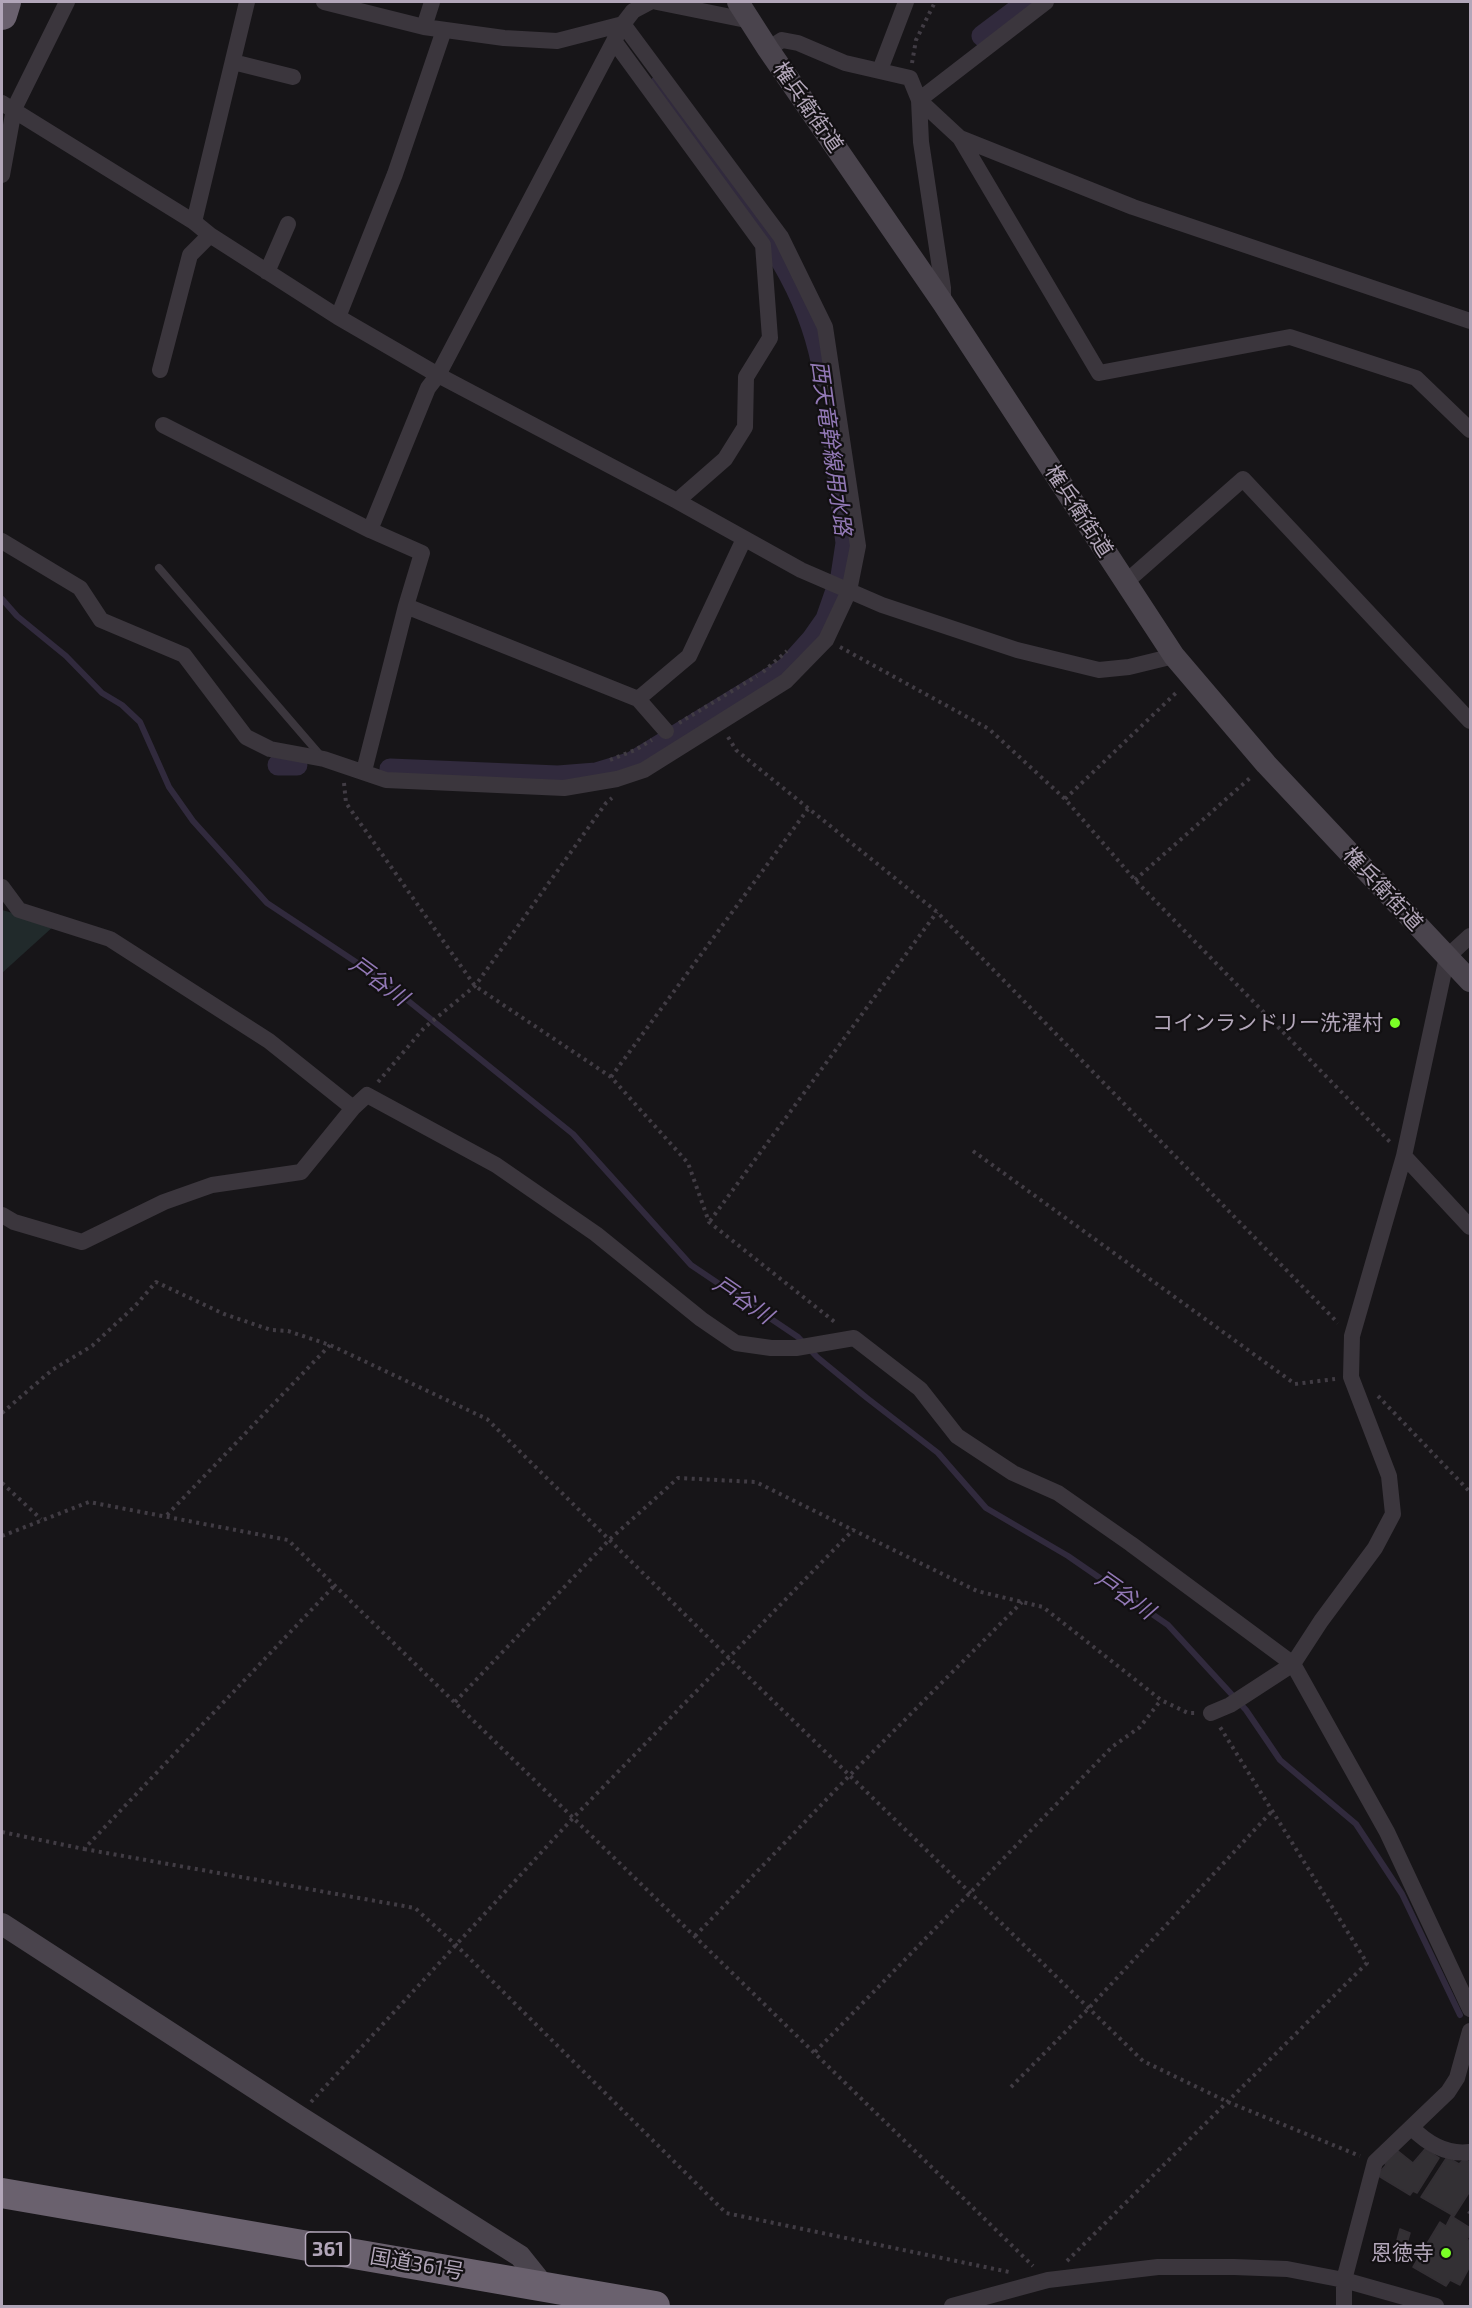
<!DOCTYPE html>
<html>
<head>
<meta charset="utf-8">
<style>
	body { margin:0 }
	#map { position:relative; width:1472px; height:2308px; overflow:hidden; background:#171518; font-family:"Exo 2",sans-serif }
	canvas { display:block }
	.frame { position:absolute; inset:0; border:3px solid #b2a6b9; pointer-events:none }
</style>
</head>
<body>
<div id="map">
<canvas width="1472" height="2308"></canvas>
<div class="frame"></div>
</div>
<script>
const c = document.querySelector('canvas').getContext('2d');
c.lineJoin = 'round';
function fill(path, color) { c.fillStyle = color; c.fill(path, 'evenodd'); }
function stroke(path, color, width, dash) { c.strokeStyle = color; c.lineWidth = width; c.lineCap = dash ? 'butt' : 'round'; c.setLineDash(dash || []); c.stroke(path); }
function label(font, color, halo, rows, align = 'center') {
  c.font = font + ' "Exo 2","Noto Sans JP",sans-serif'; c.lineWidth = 4.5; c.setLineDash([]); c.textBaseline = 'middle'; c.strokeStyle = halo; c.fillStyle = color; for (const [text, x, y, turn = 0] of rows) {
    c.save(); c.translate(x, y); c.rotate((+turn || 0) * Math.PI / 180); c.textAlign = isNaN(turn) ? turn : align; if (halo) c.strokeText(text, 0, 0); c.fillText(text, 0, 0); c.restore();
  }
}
const green = new Path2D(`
	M 2,910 L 55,925 L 2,973 Z`);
const stream = new Path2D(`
	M 2,599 L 17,616 L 66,656 L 102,693 L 122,705 L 140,722 L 169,787 L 193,821 L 267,903 L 380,978 L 573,1134 L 691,1265 L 798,1337 L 817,1357 L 867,1398 L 938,1453 L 986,1508 L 1068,1556 L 1168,1625 L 1246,1710 L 1280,1760 L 1356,1824 L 1402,1894 L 1460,2015`);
const canal = new Path2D(`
	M 982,36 L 1027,2
	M 659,86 C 683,119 707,153 731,186 C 775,247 812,300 824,377
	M 278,765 L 297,765
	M 390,769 L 558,776 L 596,773 L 632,762 L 786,668 L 812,639 L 826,619 L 841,576 L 846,543 L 832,428`);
const building = new Path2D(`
	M 1425,2149 L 1439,2158 L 1417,2193 L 1413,2191 L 1410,2195 L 1377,2175 L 1386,2165 L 1384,2162 L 1398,2151 L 1413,2163 Z
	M 1447,2157 L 1459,2164 L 1464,2159 L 1470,2162 L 1470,2191 L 1454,2216 L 1421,2197 Z
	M 1451,2216 L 1470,2228 L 1470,2235 L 1467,2239 L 1470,2241 L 1470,2266 L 1460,2285 L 1450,2280 L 1446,2286 L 1413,2267 L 1440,2222 L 1446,2226 Z
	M 1400,2229 L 1410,2233 L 1405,2250 L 1395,2248 Z`);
const path = new Path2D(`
	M 912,63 L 916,40 L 935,2
	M 840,647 L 989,729 L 1065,799 L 1135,880 L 1390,1142
	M 763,672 L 787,651
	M 679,723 L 757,676
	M 728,737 L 736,750 L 937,912 L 1338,1323
	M 610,760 L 635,750 L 652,740
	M 344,783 L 346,803 L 475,986 L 611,1077 L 688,1163 L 709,1222 L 836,1323
	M 1065,799 L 1177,692
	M 1135,880 L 1251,777
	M 611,1077 L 808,809
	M 378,1082 L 424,1028 L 475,986 L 606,803 L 612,798
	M 973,1151 L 1295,1384 L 1335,1379
	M 710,1221 L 937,912
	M 1378,1396 L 1470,1492
	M 2,1413 L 52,1370 L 92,1346 L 135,1306 L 156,1282 L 224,1314 L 271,1330 L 288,1331 L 330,1345 L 487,1419 L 729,1658 L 1143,2061 L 1228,2102 L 1360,2156
	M 2,1483 L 41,1519
	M 167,1515 L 330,1345
	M 2,1536 L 89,1502 L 288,1540 L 1033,2266
	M 455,1702 L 609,1540 L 678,1478 L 756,1482 L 853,1530
	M 2,1832 L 84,1849 L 335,1585
	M 84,1849 L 415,1908 L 456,1945 L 726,2213 L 1009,2272
	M 695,1936 L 849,1776 L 1022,1602
	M 815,2052 L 1112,1747 L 1140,1727 L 1161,1700
	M 1011,2087 L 1089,2008 L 1272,1811
	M 311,2102 L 574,1817 L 853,1530 L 977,1591 L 1043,1607 L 1161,1700 L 1188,1713 L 1196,1713
	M 1469,2214 L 1470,2212
	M 1067,2261 L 1367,1963 L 1220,1727`);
const lane = new Path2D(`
	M 159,568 L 321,756`);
const street = new Path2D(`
	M 657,2 L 751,21
	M 424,27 L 432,2
	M 614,41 L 763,245 L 770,338 L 746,377 L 745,427 L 725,459 L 677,501
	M 768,49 L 782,40 L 798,43 L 845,63 L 910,78 L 919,100 L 921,142 L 943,288 L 943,302
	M 233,62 L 293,77
	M 880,70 L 906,2
	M 919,100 L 960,138 L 1133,207 L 1470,321
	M 919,100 L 1046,2
	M 2,103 L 194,222 L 210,235 L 338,317 L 438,375 L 677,501 L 801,570 L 882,605 L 1017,650 L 1099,670 L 1129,667 L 1174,656
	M 960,138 L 1099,373 L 1290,337 L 1416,378 L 1470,430
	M 2,175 L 14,109 L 67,2
	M 194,222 L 247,2
	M 267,272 L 288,224
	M 338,317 L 395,174 L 444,30
	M 160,370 L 190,255 L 210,235
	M 163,425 L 370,530
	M 2,541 L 80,588 L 101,620 L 184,655 L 246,737 L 270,749 L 324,759 L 386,780 L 564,788 L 617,779 L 644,770 L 786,681 L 826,640 L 849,591 L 858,546 L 825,327 L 781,237 L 623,24 L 557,41 L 504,38 L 424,27 L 324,2
	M 1126,582 L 1243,479 L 1470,721
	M 406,606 L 638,699 L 666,731
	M 638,699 L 689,656 L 744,539
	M 364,771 L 406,606 L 422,553 L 370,530 L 428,388 L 438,375 L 623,24 L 633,11 L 650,2
	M 2,887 L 19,910 L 110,939 L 269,1041 L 353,1108
	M 1404,1156 L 1470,1227
	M 2,1215 L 14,1222 L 82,1242 L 164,1202 L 212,1185 L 301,1172 L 353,1108 L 367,1095 L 496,1165 L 596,1234 L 701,1319 L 736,1343 L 771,1348 L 796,1348 L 854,1338 L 920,1389 L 957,1436 L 1013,1473 L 1058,1493 L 1131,1544 L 1293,1664 L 1387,1832 L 1470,2009
	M 1211,1713 L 1230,1705 L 1293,1664 L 1321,1621 L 1375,1548 L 1393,1514 L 1389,1476 L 1351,1377 L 1352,1336 L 1404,1156 L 1447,957 L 1470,936
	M 1412,2128 C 1428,2144 1448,2155 1470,2152
	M 952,2306 L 1048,2280 L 1158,2267 L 1234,2267 L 1287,2269 L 1344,2280 L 1436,2306
	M 1344,2306 L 1344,2280 L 1375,2162 L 1448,2092 L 1457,2078 L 1470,2031`);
const secondary = new Path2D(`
	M 738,2 L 768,49 L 943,303 L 1174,656 L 1266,764 L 1470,981
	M 2,1924 L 298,2116 L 520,2256 L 544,2286`);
const highway = new Path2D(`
	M 2,15 L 6,2
	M 2,2193 L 655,2306`);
const markers = [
	[1395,1023,6,"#7aff26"],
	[1446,2253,6,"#7aff26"]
];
const shields = [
	[328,2249,45]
];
const shieldNames = [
	["361",328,2249]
];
const streetNames = [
	["権兵衛街道",808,107,55],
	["権兵衛街道",1079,511,57],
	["権兵衛街道",1383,889,47],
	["国道361号",417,2264,10]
];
const poiNames = [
	["コインランドリー洗濯村",1383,1023],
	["恩徳寺",1434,2253]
];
const waterNames = [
	["西天竜幹線用水路",831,448,82],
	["戸谷川",379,981,36],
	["戸谷川",743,1300,34],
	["戸谷川",1125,1595,35]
];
fill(green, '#212a2b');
stroke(stream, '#312a3d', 6);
stroke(canal, '#312a3d', 21);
fill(building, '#333034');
stroke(building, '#332f34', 1.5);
stroke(path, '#413c44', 4, [3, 4.5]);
stroke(lane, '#3b363d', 8);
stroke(street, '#3b363d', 16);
stroke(secondary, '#4a444d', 22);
stroke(highway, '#6a616e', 30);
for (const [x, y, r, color] of markers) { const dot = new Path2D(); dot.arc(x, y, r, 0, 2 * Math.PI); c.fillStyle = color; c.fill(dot); stroke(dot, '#121012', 2); }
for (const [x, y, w] of shields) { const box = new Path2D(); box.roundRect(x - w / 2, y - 17, w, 34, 4.5); c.fillStyle = '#121012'; c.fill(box); stroke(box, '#b2a6b9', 1.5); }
label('bold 20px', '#b2a6b9', null, shieldNames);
label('21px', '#b2a6b9', '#121012', streetNames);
label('21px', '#b2a6b9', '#121012', poiNames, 'right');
label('italic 22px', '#9379b7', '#121012', waterNames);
</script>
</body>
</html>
